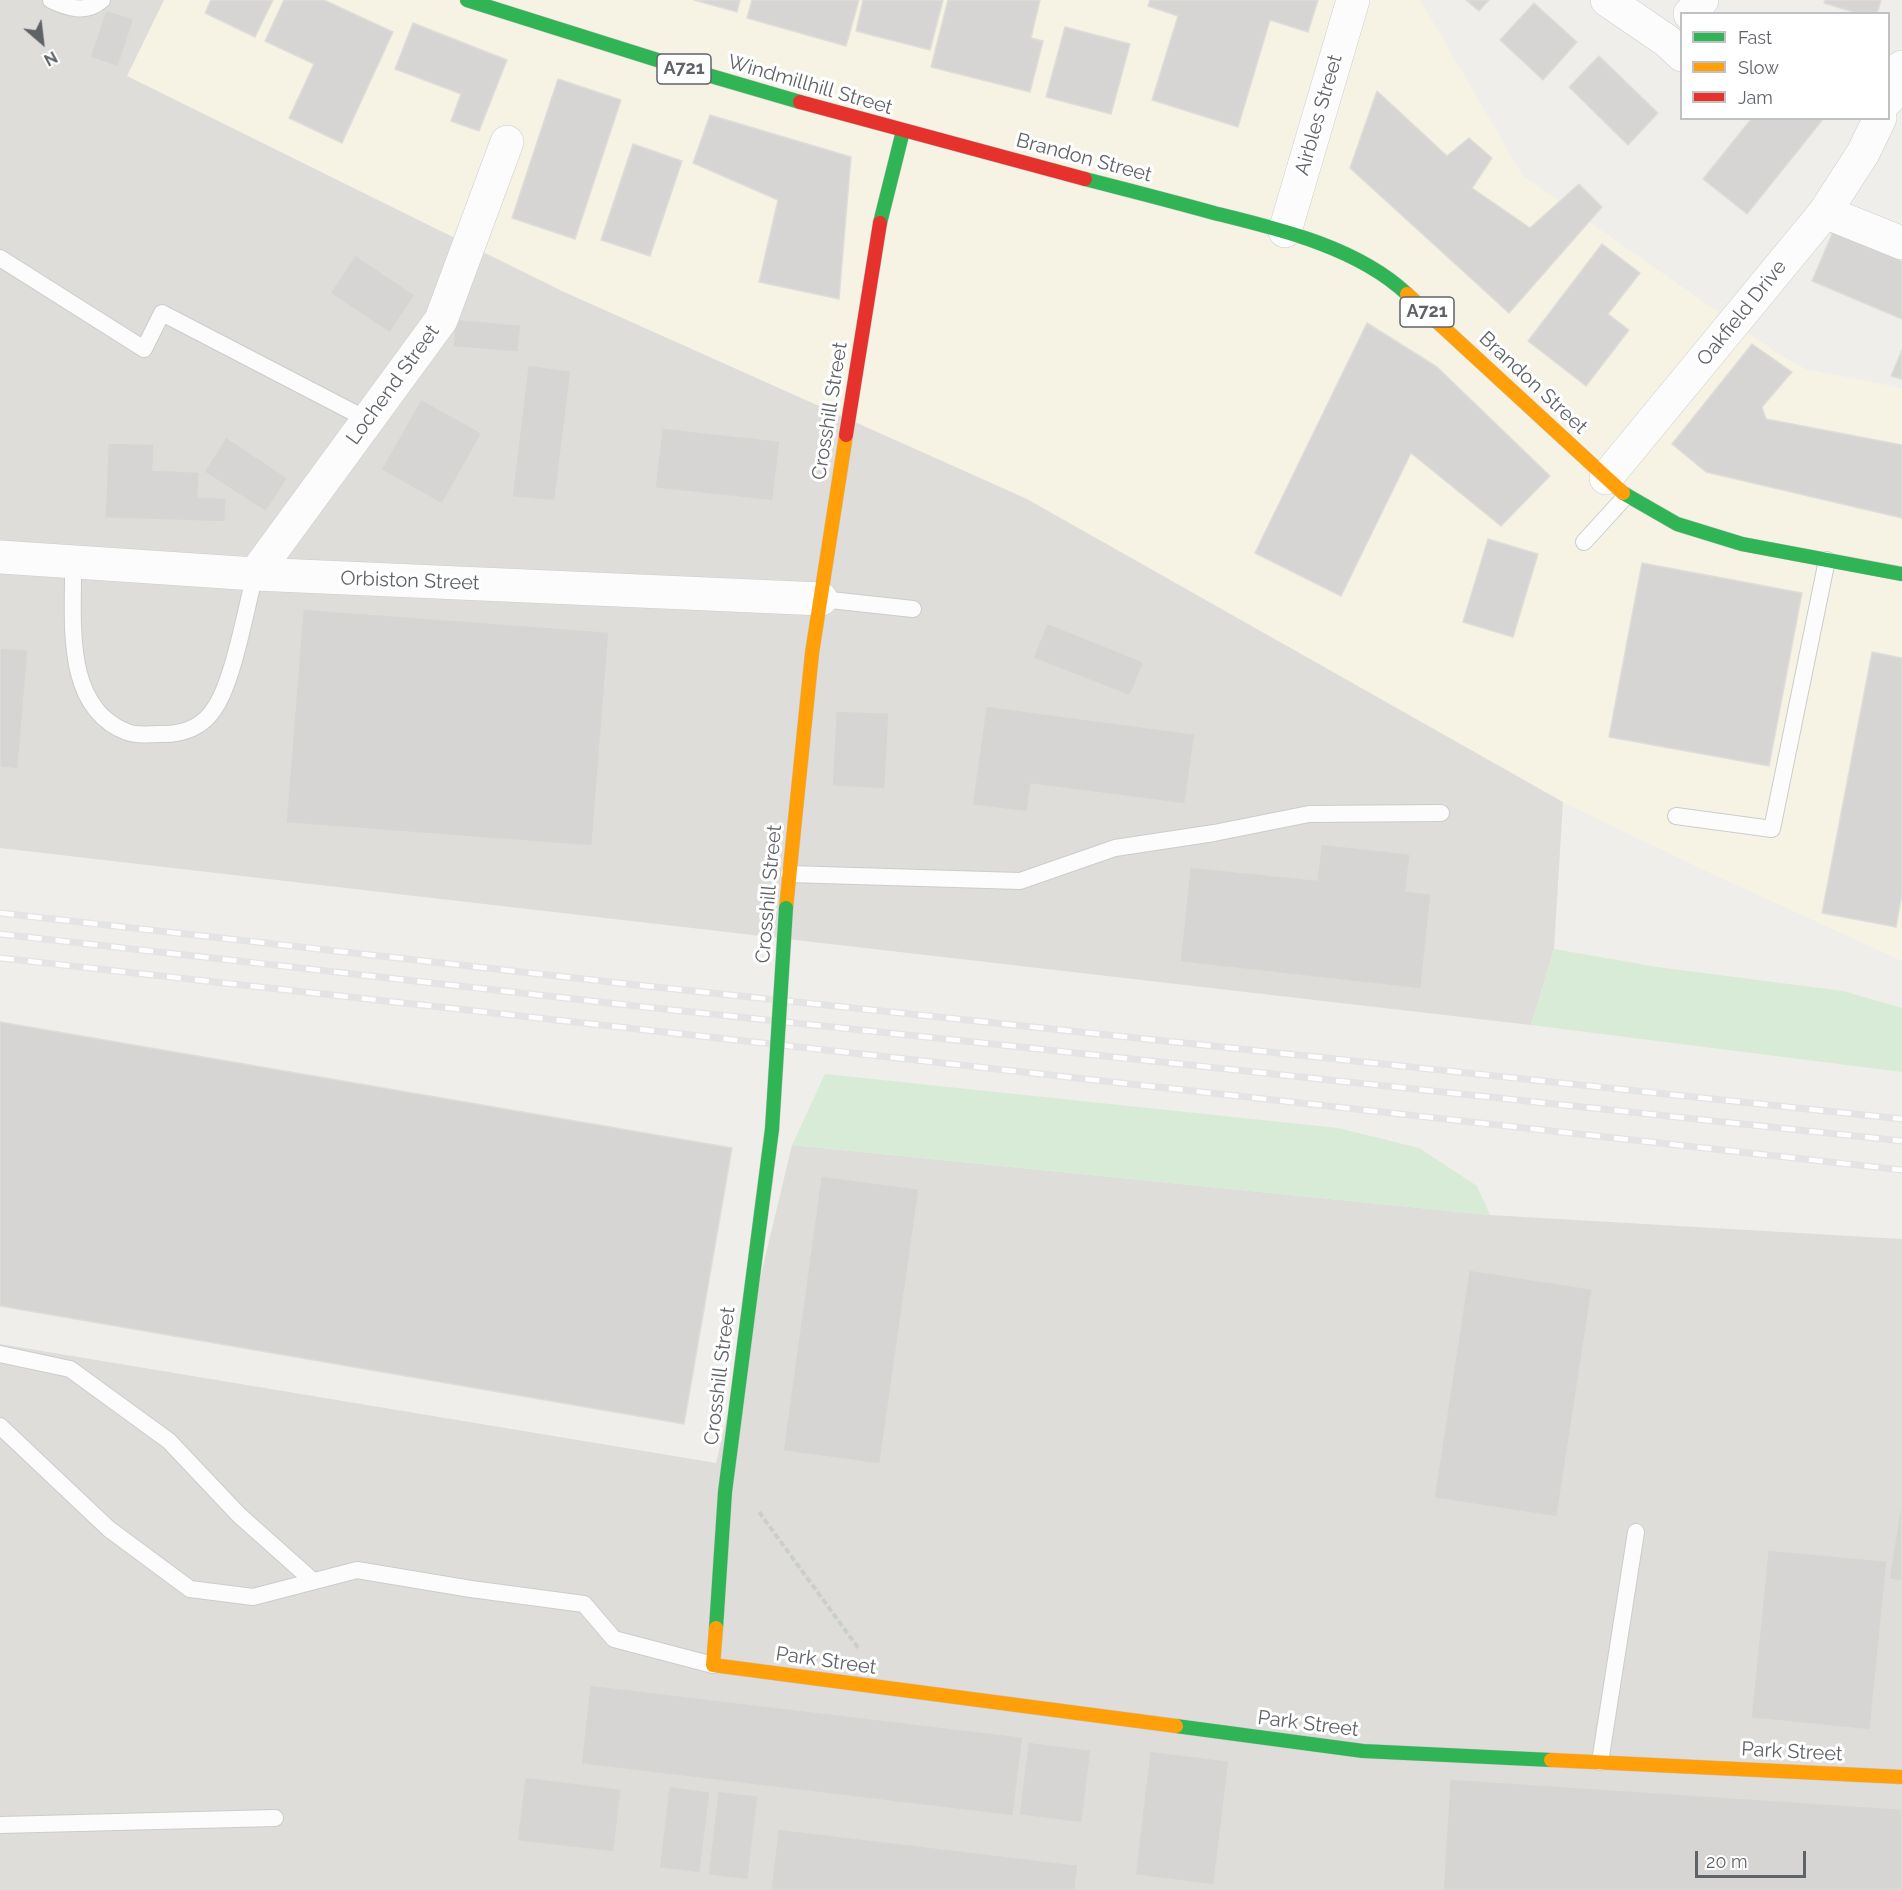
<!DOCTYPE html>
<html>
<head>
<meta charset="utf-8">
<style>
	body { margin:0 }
	#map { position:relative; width:1902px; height:1890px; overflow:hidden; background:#efeeea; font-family:Raleway,sans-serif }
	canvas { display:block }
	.legend { position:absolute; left:1680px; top:12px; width:210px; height:108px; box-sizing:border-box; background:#fff; border:2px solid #bfc1c3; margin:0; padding:8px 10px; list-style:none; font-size:18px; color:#5f6368 }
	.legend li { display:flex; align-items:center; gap:12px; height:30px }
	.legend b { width:30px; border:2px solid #bfc1c3 }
	.north { position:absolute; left:12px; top:12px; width:60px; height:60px; -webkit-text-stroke:4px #fff; paint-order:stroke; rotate:152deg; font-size:16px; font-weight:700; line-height:24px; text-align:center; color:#5f6368 }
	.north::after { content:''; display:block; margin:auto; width:21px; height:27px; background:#5f6368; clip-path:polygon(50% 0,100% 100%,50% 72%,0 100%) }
	.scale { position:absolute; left:1695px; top:1851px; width:111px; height:27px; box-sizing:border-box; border:3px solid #5f6368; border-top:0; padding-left:8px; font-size:18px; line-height:21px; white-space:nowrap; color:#5f6368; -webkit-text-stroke:4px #fff; paint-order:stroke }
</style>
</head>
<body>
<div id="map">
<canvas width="1902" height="1890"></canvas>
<ul class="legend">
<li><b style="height:8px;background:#30b455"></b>Fast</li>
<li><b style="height:8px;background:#ff9f0a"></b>Slow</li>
<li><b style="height:8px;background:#e5322d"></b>Jam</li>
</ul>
<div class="north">N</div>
<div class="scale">20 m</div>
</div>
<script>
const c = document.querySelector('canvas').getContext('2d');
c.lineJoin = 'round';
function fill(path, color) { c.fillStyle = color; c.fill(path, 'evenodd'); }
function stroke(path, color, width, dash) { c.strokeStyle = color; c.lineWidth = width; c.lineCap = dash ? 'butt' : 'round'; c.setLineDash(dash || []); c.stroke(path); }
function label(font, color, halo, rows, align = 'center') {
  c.font = font + ' Raleway,sans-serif'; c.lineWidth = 6; c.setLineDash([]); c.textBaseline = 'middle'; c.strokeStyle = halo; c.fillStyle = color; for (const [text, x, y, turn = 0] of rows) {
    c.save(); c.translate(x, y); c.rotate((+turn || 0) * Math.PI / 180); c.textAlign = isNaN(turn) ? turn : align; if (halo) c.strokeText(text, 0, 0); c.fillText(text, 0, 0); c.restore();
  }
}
const commercial = new Path2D(`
	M 164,0 L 1420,0 L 1523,176 L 1777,353 L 1805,369 L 1902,388 L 1902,961 L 1706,871 L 1365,707 L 1027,499 L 562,291 L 127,76 Z`);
const industrial = new Path2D(`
	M 0,0 L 164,0 L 127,76 L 562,291 L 1027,499 L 1563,802 L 1554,949 L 1531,1025 L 0,848 Z
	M 792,1145 L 1490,1215 L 1902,1239 L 1902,1890 L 0,1890 L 0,1344 L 716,1463 Z`);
const green = new Path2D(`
	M 1554,949 L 1657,967 L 1843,991 L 1902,1008 L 1902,1072 L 1531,1025 Z
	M 825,1074 L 1338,1128 L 1419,1148 L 1477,1186 L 1490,1215 L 792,1145 Z`);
const building = new Path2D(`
	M 211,0 L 273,0 L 255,37 L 205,13 Z
	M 284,0 L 324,0 L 393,32 L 342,143 L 289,118 L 314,64 L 265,41 Z
	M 694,0 L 740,0 L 737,12 Z
	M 752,0 L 859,0 L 846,46 L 747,18 Z
	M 863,0 L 943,0 L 930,50 L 856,31 Z
	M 948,0 L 1040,0 L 1031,38 L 1043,41 L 1030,92 L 931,67 Z
	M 1150,0 L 1318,0 L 1308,32 L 1270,20 L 1238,127 L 1152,100 L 1178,16 L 1148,6 Z
	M 1466,0 L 1489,0 L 1479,11 Z
	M 1825,0 L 1881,0 L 1877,14 L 1860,14 L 1824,3 Z
	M 1534,3 L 1577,42 L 1543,80 L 1500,40 Z
	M 106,10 L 134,19 L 118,67 L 90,57 Z
	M 413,23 L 507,60 L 479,131 L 451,121 L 461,94 L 395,69 Z
	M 1065,27 L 1130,44 L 1111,114 L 1046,97 Z
	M 1599,56 L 1658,113 L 1628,145 L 1569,87 Z
	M 558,79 L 621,100 L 575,239 L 512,218 Z
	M 1377,91 L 1447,156 L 1469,138 L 1492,158 L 1472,188 L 1530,228 L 1579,184 L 1602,207 L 1509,313 L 1350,168 Z
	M 710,115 L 851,157 L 839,299 L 759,282 L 778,200 L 693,163 Z
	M 1752,118 L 1824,118 L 1747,214 L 1703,179 Z
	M 633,144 L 682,161 L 650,256 L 601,240 Z
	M 1835,227 L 1902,261 L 1902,319 L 1812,281 Z
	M 1602,244 L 1640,273 L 1608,314 L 1629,330 L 1586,386 L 1528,341 Z
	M 355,255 L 415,295 L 390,333 L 330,293 Z
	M 455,319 L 521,325 L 518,352 L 453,347 Z
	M 1367,323 L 1437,367 L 1550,476 L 1501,526 L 1411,453 L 1341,596 L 1255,553 Z
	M 1752,344 L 1792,372 L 1762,407 L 1766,419 L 1902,445 L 1902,518 L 1706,472 L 1672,444 Z
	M 1902,350 L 1902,379 L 1891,376 Z
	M 528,365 L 571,371 L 555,501 L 512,497 Z
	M 421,399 L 482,433 L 442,504 L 381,470 Z
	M 662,428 L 780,441 L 773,501 L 655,488 Z
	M 226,437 L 288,478 L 266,512 L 204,472 Z
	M 108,443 L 154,444 L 153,470 L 199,472 L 198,497 L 226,498 L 225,522 L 105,518 Z
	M 1488,539 L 1538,554 L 1513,637 L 1463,622 Z
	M 1642,563 L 1802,593 L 1769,766 L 1609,737 Z
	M 303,609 L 609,632 L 592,846 L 286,823 Z
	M 1047,623 L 1144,662 L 1130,696 L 1033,658 Z
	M 0,648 L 28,650 L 18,769 L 0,767 Z
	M 1872,652 L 1902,658 L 1902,894 L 1896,927 L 1822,913 Z
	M 986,706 L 1195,734 L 1185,804 L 1031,784 L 1027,812 L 972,805 Z
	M 836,711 L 889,713 L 885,789 L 832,786 Z
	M 1321,844 L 1410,854 L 1406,891 L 1431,894 L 1421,989 L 1180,962 L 1190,867 L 1317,880 Z
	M 0,1022 L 732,1148 L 684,1424 L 0,1306 Z
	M 821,1176 L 919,1189 L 880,1464 L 783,1451 Z
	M 1469,1270 L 1592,1289 L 1557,1517 L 1434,1498 Z
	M 1902,1497 L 1902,1581 L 1889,1579 Z
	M 1768,1550 L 1887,1561 L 1870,1730 L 1751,1718 Z
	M 590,1685 L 1023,1737 L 1013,1816 L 581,1764 Z
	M 1028,1742 L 1091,1750 L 1082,1823 L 1019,1815 Z
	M 1150,1751 L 1229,1761 L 1214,1885 L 1135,1875 Z
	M 525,1777 L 621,1789 L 614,1852 L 517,1841 Z
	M 1450,1779 L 1902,1809 L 1902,1890 L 1443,1890 Z
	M 669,1786 L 710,1792 L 700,1873 L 659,1868 Z
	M 718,1791 L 758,1796 L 748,1880 L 708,1875 Z
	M 778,1829 L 1078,1865 L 1075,1890 L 771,1890 Z`);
const path = new Path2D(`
	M 759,1512 L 859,1649`);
const lane = new Path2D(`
	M 51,0 C 68,8 86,14 102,0
	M 0,258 L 144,349 L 162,313 L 368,420
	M 1584,542 L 1626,496
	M 73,562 C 74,619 62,707 127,732 C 136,736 149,734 159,734 C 183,735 204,727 216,706 C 234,677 246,609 255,574
	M 821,599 L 913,609
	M 1676,816 L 1772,829 L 1827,560
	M 789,874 L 1020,881 L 1115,848 L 1214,833 L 1309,814 L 1441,813
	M 0,1354 L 70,1369 L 169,1441 L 239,1515 L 313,1581
	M 0,1426 L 109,1529 L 190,1589 L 253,1597 L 357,1570 L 471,1589 L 584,1604 L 614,1639 L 713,1665
	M 1600,1762 L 1636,1532
	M 0,1825 L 275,1818`);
const street = new Path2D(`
	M 1607,0 L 1667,41 L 1682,55
	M 1690,14 L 1702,0
	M 1888,99 L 1902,67
	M 1825,212 L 1863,153 L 1880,118
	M 1285,231 L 1353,0
	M 1606,478 L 1825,212 L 1902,243
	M 0,557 L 255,574 L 821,599
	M 255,574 L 441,320 L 507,142`);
const fast = new Path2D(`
	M 467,0 L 670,64 L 800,102
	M 1085,179 C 1128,190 1171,201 1214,213 C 1279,229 1357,247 1407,294
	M 880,223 L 903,131
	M 1623,493 L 1677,524 L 1742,544 L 1902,574
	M 716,1628 L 725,1492 L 772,1129
	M 1176,1726 L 1363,1751 L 1551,1760`);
const slow = new Path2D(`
	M 1407,294 L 1623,493
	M 786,908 L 812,653 L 846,435
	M 716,1628 L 713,1665 L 1176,1726
	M 1551,1760 L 1902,1777`);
const jam = new Path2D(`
	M 800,102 L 1085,179
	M 846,435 L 880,223`);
const rail = new Path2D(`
	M 0,913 L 646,986 L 1902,1119
	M 0,934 L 645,1007 L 1902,1141
	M 0,958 L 1902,1170`);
const fastBridge = new Path2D(`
	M 772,1129 L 786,908`);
const shields = [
	[684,69,54],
	[1427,312,54]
];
const shieldNames = [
	["A721",684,69],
	["A721",1427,312]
];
const streetNames = [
	["Windmillhill Street",810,85,16],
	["Airbles Street",1319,115,-74],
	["Brandon Street",1084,158,15],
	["Oakfield Drive",1742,313,-51],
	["Brandon Street",1533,383,43],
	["Lochend Street",393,385,-54],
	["Crosshill Street",830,411,-81],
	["Orbiston Street",410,581,2],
	["Crosshill Street",769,894,-85],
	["Crosshill Street",720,1376,-83],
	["Park Street",826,1661,8],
	["Park Street",1308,1724,7],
	["Park Street",1792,1752,3]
];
fill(commercial, '#f7f3e4');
fill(industrial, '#dfddda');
fill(green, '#d8ebd6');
fill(building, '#d6d5d3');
stroke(building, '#deddd9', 1.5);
stroke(lane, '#cbcccc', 18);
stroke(street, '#cbcccc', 34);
stroke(fast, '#cacacb', 15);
stroke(slow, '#cacacb', 15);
stroke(jam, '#cacacb', 15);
stroke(path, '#cacfcc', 4, [6, 3]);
stroke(lane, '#fdfcfc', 16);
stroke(street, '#fdfcfc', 33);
stroke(fast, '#30b455', 14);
stroke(slow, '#ff9f0a', 14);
stroke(jam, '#e5322d', 14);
stroke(rail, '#e4e4e4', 7);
stroke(rail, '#fff', 4.5, [14]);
stroke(fastBridge, '#cacacb', 15, []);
stroke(fastBridge, '#30b455', 14);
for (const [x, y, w] of shields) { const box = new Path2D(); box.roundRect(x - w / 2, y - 15, w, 30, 4.5); c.fillStyle = '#fff'; c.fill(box); stroke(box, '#5f6368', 1.5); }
label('bold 18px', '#5f6368', null, shieldNames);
label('20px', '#5f6368', '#fff', streetNames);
</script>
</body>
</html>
